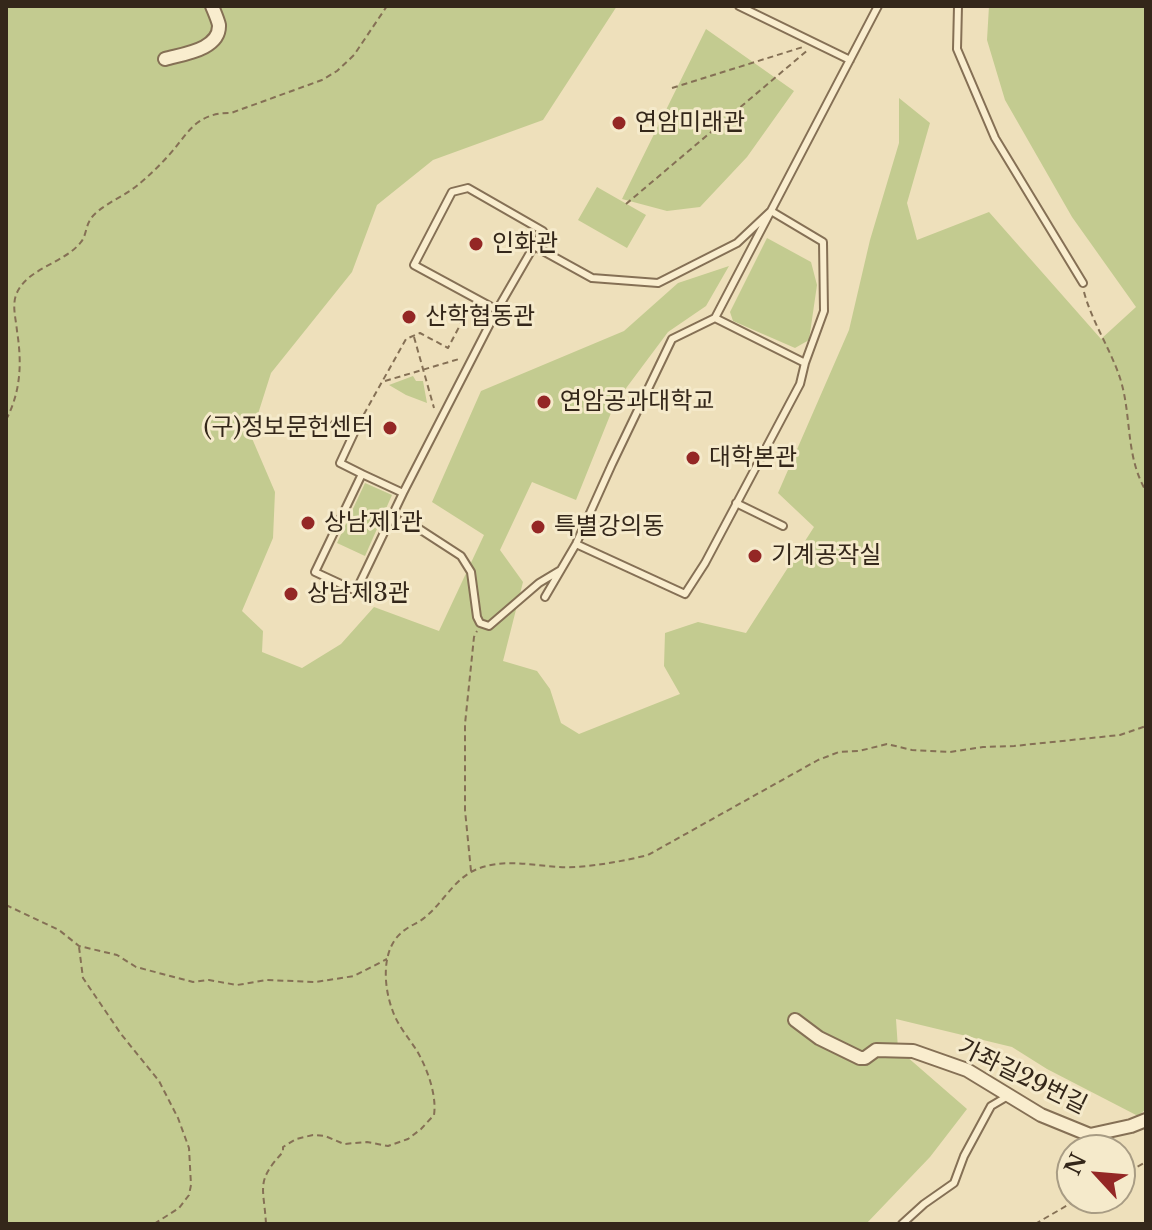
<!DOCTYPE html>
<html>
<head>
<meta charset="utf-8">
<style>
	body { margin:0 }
	#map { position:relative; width:1152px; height:1230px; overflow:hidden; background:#eee0bb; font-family:"Libre Baskerville",serif }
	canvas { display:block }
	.frame { position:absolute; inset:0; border:8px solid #34271a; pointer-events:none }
	.north { position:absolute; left:1056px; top:1134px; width:80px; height:80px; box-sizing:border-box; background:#f5eacb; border:2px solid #a89c84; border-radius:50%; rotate:296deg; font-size:22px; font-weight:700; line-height:32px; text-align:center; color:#34271a }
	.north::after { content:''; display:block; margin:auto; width:28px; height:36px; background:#942725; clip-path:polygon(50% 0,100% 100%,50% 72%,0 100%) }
</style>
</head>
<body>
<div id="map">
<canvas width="1152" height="1230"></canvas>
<div class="frame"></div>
<div class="north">N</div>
</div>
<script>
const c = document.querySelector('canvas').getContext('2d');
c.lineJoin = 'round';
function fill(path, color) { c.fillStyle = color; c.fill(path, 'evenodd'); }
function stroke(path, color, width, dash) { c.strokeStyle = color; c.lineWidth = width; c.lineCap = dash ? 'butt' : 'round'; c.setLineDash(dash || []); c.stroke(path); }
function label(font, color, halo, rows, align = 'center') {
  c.font = font + ' "Libre Baskerville","Noto Sans KR",serif'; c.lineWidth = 6; c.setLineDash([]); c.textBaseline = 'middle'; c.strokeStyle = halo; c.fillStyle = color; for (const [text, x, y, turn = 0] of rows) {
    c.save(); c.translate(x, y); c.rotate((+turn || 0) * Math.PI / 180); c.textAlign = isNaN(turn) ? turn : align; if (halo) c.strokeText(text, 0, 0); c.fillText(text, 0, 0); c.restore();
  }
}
const green = new Path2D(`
	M 6,6 L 617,6 L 543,120 L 433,160 L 377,205 L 352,272 L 271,373 L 251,436 L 275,492 L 273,538 L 242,611 L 263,631 L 262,652 L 302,668 L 341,644 L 374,607 L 439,631 L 484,535 L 432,502 L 481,391 L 624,331 L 678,283 L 729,266 L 706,306 L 668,332 L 615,403 L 576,500 L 532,482 L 500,550 L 523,582 L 503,661 L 537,671 L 550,689 L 561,723 L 579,734 L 680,694 L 664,666 L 665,633 L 698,622 L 746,633 L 814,527 L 778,493 L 849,330 L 870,240 L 899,143 L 899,98 L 930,123 L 907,203 L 917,240 L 989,212 L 1101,339 L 1136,307 L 1072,217 L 1005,100 L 987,40 L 989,6 L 1146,6 L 1146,1109 L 1138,1116 L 1047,1069 L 1012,1047 L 896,1019 L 898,1049 L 967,1109 L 930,1157 L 866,1224 L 6,1224 Z
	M 706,29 L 794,91 L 747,157 L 700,207 L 667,211 L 622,199 Z
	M 597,187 L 646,215 L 627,248 L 578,220 Z
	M 767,238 L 811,262 L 817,285 L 809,340 L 795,348 L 733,321 L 730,312 Z
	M 413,376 L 416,381 L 423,381 L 427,403 L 406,395 L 389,385 Z
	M 365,483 L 392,495 L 365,556 L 337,543 Z`);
const path = new Path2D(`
	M 672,88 L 803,47
	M 626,204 L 809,49
	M 1084,292 C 1092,322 1110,348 1120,378 C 1132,415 1125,456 1146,491
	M 414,337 L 434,408
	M 385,381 L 459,359
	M 6,420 C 21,391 22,363 17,331 C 16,319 12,307 16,295 C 26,268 64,264 81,242 C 86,236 86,226 90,220 C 98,206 126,196 139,184 C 150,175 160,165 169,155 C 179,144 186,132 197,123 C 208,115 218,113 231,113 L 322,80 L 337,71 L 354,55 L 387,6
	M 359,423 L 406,339 L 420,333 L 448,348 L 470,306
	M 471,871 L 465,810 L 465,724 L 474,637 L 477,631
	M 6,905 L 59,930 L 79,946 L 117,955 L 136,967 L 193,982 L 209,980 L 237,985 L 267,980 L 316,982 L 354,976 L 387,959
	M 79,947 L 83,978 L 121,1034 L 159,1081 L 178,1118 L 189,1148 L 191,1185 L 189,1195 L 179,1208 L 154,1224
	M 1120,1176 L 1146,1162
	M 266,1224 C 264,1187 255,1182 283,1152 L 283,1147 L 296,1139 L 313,1135 L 325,1136 L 344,1144 L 367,1142 L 388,1146 L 408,1139 L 421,1129 L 434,1115 C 437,1095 427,1068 417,1051 C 409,1038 397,1025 392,1009 C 384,987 381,952 400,934 C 406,928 413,925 420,921 C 441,907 451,882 473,871 C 505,855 542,869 576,867 C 601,865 624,861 648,855 L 818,760 L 839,752 L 859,751 L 887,744 L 912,750 L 950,752 L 983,747 L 1014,746 L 1120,735 L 1146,726
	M 1035,1224 L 1080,1198`);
const lane = new Path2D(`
	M 739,6 L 850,60
	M 958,6 L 957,49 L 995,138 L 1083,283
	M 497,310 L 414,265 L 452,192 L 468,188 L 543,231 L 534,246
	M 335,424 L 354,433 L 340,463 L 362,474
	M 403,493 L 356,591 L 315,572 L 362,474 L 403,493 L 497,310 L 534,246 L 592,278 L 658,283 L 737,243 L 771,211 L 823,242 L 824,311 L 805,363 L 715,318
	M 736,503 L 783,526
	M 404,519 L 461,556 L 471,572 L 477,617 L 480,623 L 489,626 L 539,583 L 559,571
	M 576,544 L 685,594 L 705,563 L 800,384 L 805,363
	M 545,597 L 576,544 L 612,464 L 672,339 L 715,318 L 878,6
	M 902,1224 L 924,1204 L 954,1183 L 964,1156 L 991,1106 L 1008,1096`);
const street = new Path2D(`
	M 165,59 C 182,54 220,50 219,25 C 218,20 214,11 212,6
	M 795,1020 L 819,1038 L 860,1058 L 865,1058 L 876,1050 L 913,1051 L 967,1070 L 1041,1115 L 1090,1135 L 1131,1126 L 1146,1120`);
const markers = [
	[619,123,8,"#942725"],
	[476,244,8,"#942725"],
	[409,317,8,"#942725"],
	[544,402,8,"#942725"],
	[390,428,8,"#942725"],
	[693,458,8,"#942725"],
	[308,523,8,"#942725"],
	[538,527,8,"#942725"],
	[755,556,8,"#942725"],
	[291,594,8,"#942725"]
];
const poiNames = [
	["연암미래관",635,123],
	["인화관",492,244],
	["산학협동관",425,317],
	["연암공과대학교",560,402],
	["(구)정보문헌센터",374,428,"right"],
	["대학본관",709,458],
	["상남제1관",324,523],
	["특별강의동",554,527],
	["기계공작실",771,556],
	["상남제3관",307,594]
];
const streetNames = [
	["가좌길29번길",1022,1077,26]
];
fill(green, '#c3cb90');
stroke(lane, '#857055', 10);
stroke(street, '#857055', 16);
stroke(path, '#857055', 2, [6, 4]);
stroke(lane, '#f9edce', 6);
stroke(street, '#f9edce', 12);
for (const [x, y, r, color] of markers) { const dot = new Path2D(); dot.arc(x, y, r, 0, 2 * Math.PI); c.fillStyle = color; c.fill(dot); stroke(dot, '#f5eacb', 3); }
label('24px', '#34271a', '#f5eacb', poiNames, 'left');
label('24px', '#34271a', '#f5eacb', streetNames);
</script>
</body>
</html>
